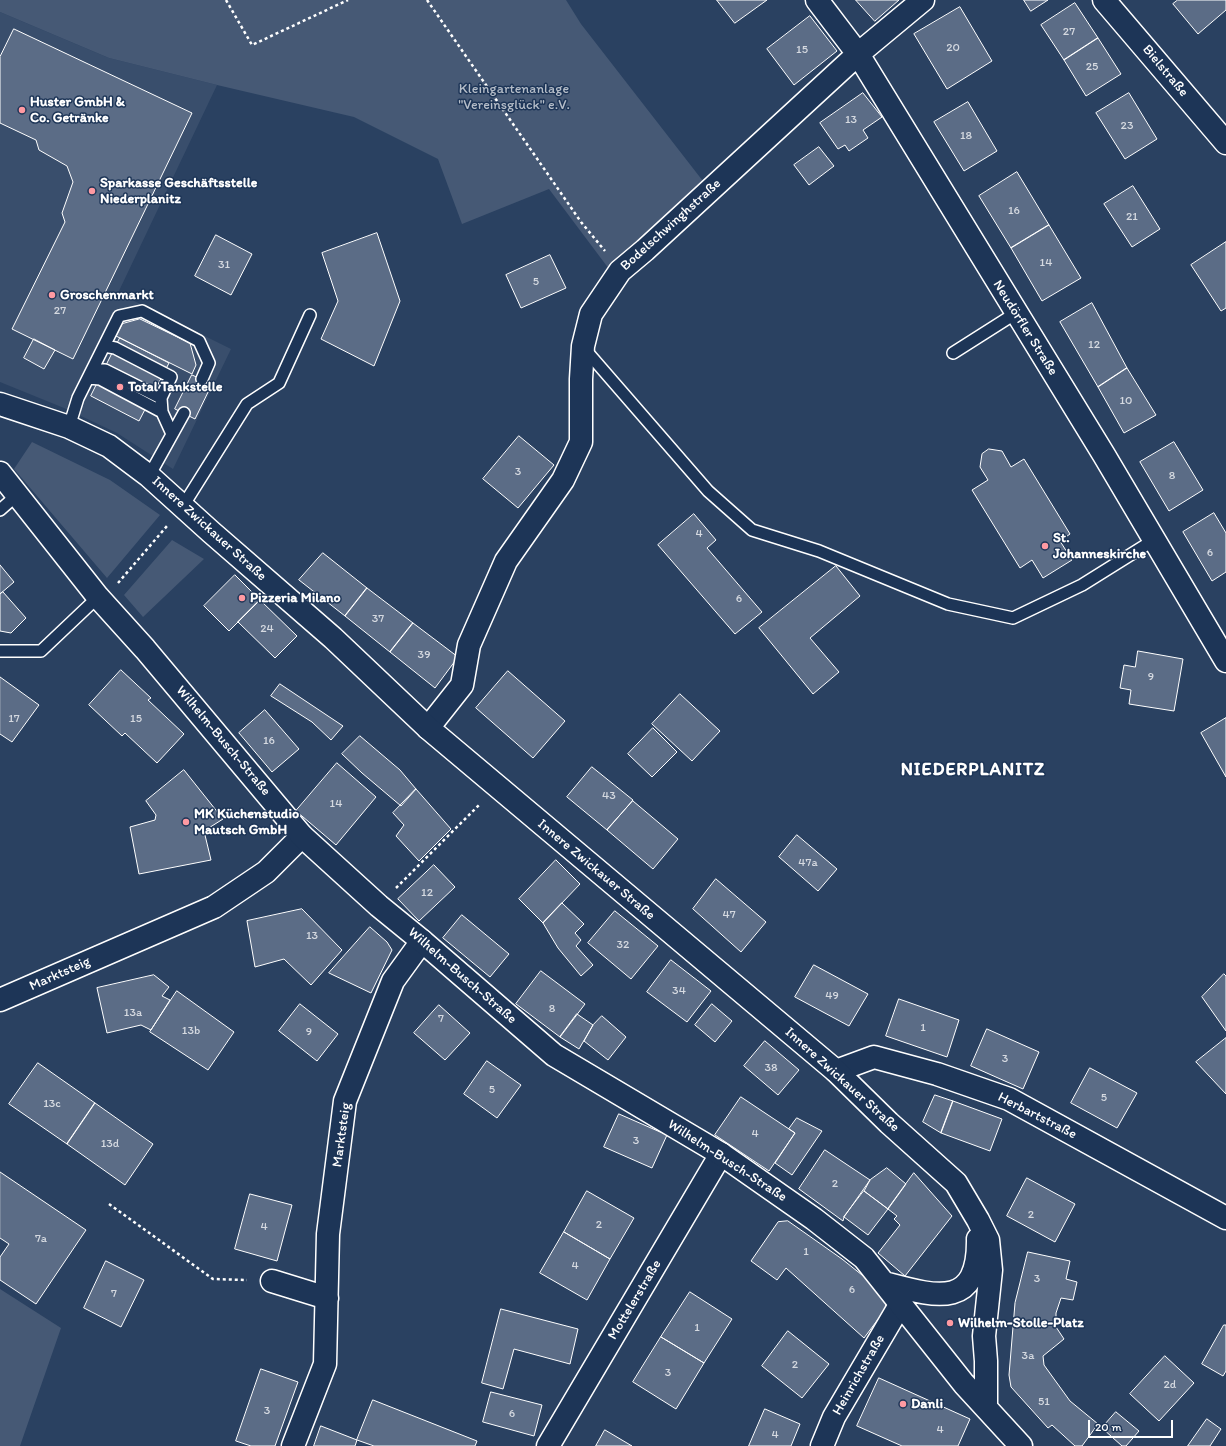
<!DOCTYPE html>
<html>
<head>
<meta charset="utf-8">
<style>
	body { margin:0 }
	#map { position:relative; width:1226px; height:1446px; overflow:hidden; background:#2a4161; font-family:Itim,sans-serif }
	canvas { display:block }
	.scale { position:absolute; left:1088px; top:1420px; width:85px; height:18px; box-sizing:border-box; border:2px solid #fff; border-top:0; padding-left:5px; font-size:12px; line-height:14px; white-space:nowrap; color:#fff; -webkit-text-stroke:3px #1d3557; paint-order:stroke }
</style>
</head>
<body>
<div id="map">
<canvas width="1226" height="1446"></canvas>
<div class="scale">20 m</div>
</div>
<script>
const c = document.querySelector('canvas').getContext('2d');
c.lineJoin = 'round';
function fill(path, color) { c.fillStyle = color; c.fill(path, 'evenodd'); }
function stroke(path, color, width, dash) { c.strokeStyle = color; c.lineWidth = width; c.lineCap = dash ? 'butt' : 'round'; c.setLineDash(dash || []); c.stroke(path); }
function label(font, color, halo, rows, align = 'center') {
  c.font = font + ' Itim,sans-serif'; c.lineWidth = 3; c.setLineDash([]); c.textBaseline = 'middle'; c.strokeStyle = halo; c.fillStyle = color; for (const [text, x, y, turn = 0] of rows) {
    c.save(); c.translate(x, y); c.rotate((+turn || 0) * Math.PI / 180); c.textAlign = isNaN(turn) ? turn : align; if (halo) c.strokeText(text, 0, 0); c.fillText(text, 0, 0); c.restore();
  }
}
const built = new Path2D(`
	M 0,12 L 109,58 L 217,85 L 118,293 L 231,349 L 173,469 L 117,433 L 64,408 L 0,382 Z`);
const green = new Path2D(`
	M 0,0 L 566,0 L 581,24 L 706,185 L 612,273 L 549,189 L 462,224 L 438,159 L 354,117 L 217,85 L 109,58 L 0,12 Z
	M 32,442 L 110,480 L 160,515 L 107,578 L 14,469 Z
	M 172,540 L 204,559 L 143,617 L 124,595 Z
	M 0,1289 L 61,1328 L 20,1446 L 0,1446 Z`);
const building = new Path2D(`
	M 717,0 L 767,0 L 735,23 Z
	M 856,0 L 899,0 L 875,21 Z
	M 1024,0 L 1048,0 L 1031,11 Z
	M 1178,0 L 1226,0 L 1226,10 L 1198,34 L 1173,4 Z
	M 1075,3 L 1098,38 L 1064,60 L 1041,25 Z
	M 960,7 L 992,61 L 947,89 L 914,34 Z
	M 810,16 L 837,51 L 794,85 L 767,49 Z
	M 14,29 L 192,113 L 73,359 L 12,329 L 65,222 L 62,213 L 73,182 L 67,166 L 39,150 L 36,140 L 0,123 L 0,57 Z
	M 1098,38 L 1121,74 L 1086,96 L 1064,60 Z
	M 863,93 L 882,117 L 863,130 L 868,138 L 849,151 L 845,145 L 838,149 L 820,123 Z
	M 1129,93 L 1157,139 L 1125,159 L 1096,113 Z
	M 968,102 L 997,151 L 964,171 L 934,122 Z
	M 819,147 L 834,166 L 809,185 L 794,165 Z
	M 1017,172 L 1049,225 L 1011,248 L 979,196 Z
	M 1133,186 L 1160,229 L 1132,247 L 1104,204 Z
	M 1049,225 L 1081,278 L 1042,301 L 1011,248 Z
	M 377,233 L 400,301 L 374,366 L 321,339 L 338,301 L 322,253 Z
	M 216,235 L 252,254 L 231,295 L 195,276 Z
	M 1226,242 L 1226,308 L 1221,311 L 1191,265 Z
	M 550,255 L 566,288 L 521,308 L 506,275 Z
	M 1092,303 L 1127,368 L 1098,387 L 1060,322 Z
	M 140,319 L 190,343 L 196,365 L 192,374 L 116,336 L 122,324 Z
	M 120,338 L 169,363 L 139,421 L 91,396 Z
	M 34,339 L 55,350 L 44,369 L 24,358 Z
	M 1127,368 L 1156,415 L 1124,433 L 1098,387 Z
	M 192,375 L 212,384 L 195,419 L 175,409 Z
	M 519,436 L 554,465 L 518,508 L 483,479 Z
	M 1174,442 L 1203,490 L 1169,511 L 1140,462 Z
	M 989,449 L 1002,451 L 1011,467 L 1024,459 L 1070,534 L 1060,541 L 1072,560 L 1043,578 L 1032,560 L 1020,568 L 972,490 L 988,480 L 980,467 L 982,454 Z
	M 1214,513 L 1226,533 L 1226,572 L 1212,581 L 1183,532 Z
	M 694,514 L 716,540 L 707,548 L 762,612 L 735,634 L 658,545 Z
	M 323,553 L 367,588 L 345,616 L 299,580 Z
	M 0,565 L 14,582 L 0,594 Z
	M 836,566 L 860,596 L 810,638 L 839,672 L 813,694 L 759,628 Z
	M 235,575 L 260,600 L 229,631 L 204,606 Z
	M 367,588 L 413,623 L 390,652 L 345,616 Z
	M 3,592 L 26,618 L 11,633 L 0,631 L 0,594 Z
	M 260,600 L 297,636 L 275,658 L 238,622 Z
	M 413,623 L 458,657 L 435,688 L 390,652 Z
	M 1138,651 L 1183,659 L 1174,711 L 1129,704 L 1131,690 L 1120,688 L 1124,665 L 1135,667 Z
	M 121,670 L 151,698 L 148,700 L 184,734 L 157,763 L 125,733 L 122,736 L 89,705 Z
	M 508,671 L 565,721 L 533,758 L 476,708 Z
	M 0,677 L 39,705 L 12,742 L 0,734 Z
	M 280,684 L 343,726 L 331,740 L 312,722 L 271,696 Z
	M 680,694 L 720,731 L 692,761 L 652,724 Z
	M 265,710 L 299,749 L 272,772 L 239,733 Z
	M 1226,718 L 1226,777 L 1201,733 Z
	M 653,728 L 677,752 L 652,777 L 628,754 Z
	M 360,736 L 400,770 L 416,789 L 401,806 L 362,773 L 342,754 Z
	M 337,763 L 376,797 L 336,845 L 296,811 Z
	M 592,767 L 633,800 L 607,830 L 567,797 Z
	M 184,770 L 223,819 L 204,831 L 211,860 L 139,874 L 130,827 L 155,820 L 156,815 L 146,801 Z
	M 416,789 L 451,829 L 419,861 L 396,836 L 404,825 L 393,813 Z
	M 633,801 L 678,839 L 653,869 L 607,830 Z
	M 797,835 L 837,869 L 818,891 L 779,857 Z
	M 556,860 L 580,884 L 543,923 L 519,899 Z
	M 434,865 L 455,887 L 419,921 L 398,899 Z
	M 716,879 L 766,922 L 741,952 L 693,909 Z
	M 562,903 L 584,924 L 575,933 L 581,940 L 576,946 L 593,965 L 581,976 L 558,948 L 543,923 Z
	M 302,909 L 342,950 L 311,985 L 284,959 L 255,967 L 247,921 Z
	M 615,911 L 658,946 L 631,979 L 588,943 Z
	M 462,915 L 509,954 L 490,977 L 443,938 Z
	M 370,927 L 387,942 L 392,950 L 371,993 L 329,973 Z
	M 671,960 L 711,991 L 687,1022 L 647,992 Z
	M 814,965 L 868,994 L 849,1026 L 795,997 Z
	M 541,971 L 585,1004 L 560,1037 L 516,1004 Z
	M 1224,974 L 1226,976 L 1226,1031 L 1202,997 Z
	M 154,975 L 169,987 L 162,996 L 170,1000 L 151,1030 L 141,1025 L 107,1033 L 97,988 Z
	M 177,991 L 234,1032 L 208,1070 L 150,1032 Z
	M 899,999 L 959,1020 L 947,1057 L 886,1036 Z
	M 300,1004 L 338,1034 L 317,1061 L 279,1031 Z
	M 712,1004 L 732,1021 L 715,1042 L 695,1025 Z
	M 439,1005 L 470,1033 L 445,1060 L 414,1033 Z
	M 577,1014 L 593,1025 L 579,1049 L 560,1037 Z
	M 602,1016 L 626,1037 L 608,1060 L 584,1041 L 593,1025 Z
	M 987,1029 L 1039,1052 L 1023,1089 L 971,1066 Z
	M 1226,1038 L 1226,1094 L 1196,1062 Z
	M 765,1041 L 799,1070 L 778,1095 L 744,1066 Z
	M 487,1061 L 521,1085 L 497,1118 L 464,1094 Z
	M 38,1063 L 95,1103 L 67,1144 L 9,1104 Z
	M 1090,1068 L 1137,1093 L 1117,1128 L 1071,1103 Z
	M 935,1095 L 953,1101 L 941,1133 L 923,1122 Z
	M 741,1097 L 795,1133 L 769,1171 L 715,1135 Z
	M 953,1101 L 1002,1119 L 990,1151 L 941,1133 Z
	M 95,1103 L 153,1144 L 125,1185 L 67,1144 Z
	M 619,1114 L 667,1135 L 652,1168 L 604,1147 Z
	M 797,1118 L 822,1131 L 792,1175 L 775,1163 L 795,1133 L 789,1129 Z
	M 825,1150 L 870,1180 L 844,1217 L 843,1221 L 799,1189 Z
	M 887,1168 L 906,1184 L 888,1209 L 864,1191 L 870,1180 Z
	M 0,1172 L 86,1230 L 36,1304 L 0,1280 L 0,1257 L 9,1244 L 0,1238 Z
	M 914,1173 L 952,1216 L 905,1276 L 878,1253 L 900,1225 L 894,1219 L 897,1216 L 888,1209 Z
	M 1027,1178 L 1075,1204 L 1055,1242 L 1007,1216 Z
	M 587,1191 L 634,1218 L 610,1259 L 564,1232 Z
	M 864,1191 L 888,1209 L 868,1235 L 844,1217 Z
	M 250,1194 L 292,1205 L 277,1261 L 235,1249 Z
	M 788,1221 L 842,1259 L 887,1295 L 885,1310 L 864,1338 L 786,1268 L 777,1280 L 751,1261 L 778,1222 Z
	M 564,1232 L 610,1259 L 587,1300 L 540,1273 Z
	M 1028,1252 L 1070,1261 L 1066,1279 L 1077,1282 L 1073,1300 L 1061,1298 L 1056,1313 L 1056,1327 L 1064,1339 L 1043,1356 L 1044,1365 L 1070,1401 L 1098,1424 L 1082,1446 L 1075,1446 L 1052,1425 L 1048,1428 L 1011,1387 L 1009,1375 L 1015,1303 Z
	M 106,1261 L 144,1280 L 121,1327 L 84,1308 Z
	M 690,1292 L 732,1319 L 704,1363 L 661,1337 Z
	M 501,1309 L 578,1329 L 570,1364 L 514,1349 L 503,1389 L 482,1383 Z
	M 1224,1325 L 1226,1325 L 1226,1371 L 1223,1376 L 1202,1364 Z
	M 788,1331 L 829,1364 L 802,1398 L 762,1366 Z
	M 661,1337 L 704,1363 L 676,1409 L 633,1382 Z
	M 1165,1356 L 1194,1383 L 1159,1421 L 1130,1394 Z
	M 261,1369 L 298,1382 L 275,1446 L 251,1446 L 236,1441 Z
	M 879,1378 L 970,1419 L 958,1446 L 902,1446 L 857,1426 Z
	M 491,1392 L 542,1405 L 534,1436 L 483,1422 Z
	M 373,1400 L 477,1441 L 475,1446 L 374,1446 L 357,1440 Z
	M 765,1409 L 800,1424 L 791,1446 L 749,1446 Z
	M 1116,1412 L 1139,1431 L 1126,1446 L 1122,1446 L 1102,1428 Z
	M 1207,1419 L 1221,1429 L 1210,1446 L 1188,1446 Z
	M 321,1426 L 357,1440 L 355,1446 L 314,1446 Z
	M 605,1430 L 632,1446 L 596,1446 Z`);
const path = new Path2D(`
	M 226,0 L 252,45 L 348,0
	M 427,0 L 581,222 L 605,251
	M 118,583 L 167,526
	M 396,888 L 480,804
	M 109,1204 L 213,1279 L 247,1280`);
const service = new Path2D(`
	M 104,346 L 115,348 L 171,377 L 161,398 L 162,412
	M 583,347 L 708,491 L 752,530 L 819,551 L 948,604 L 1013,618 L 1082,585 L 1154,540
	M 953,353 L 1016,313
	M 92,370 L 105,370 L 161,398
	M 88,378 L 100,379 L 162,412 L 172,434
	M 69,427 L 78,398 L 119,316 L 142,311 L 199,341 L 209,363 L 202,379
	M 149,476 L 184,413
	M 183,506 L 247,404 L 279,383 L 310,315
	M 0,510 L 17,495
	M 0,651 L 41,651 L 98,597`);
const minor = new Path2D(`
	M 817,0 L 858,54 L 1104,455 L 1226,661
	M 1104,0 L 1226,143
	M 428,728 L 462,685 L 469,645 L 506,561 L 563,480 L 581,442 L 581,379 L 583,346 L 591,314 L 620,271 L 645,250 L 858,54 L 923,0
	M 0,1000 L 214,907 L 266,872 L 302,836
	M 836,1071 L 874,1057 L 937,1074 L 1009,1099 L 1226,1218
	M 272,1281 L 327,1298
	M 293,1446 L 325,1364 L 328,1234 L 345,1101 L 393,981 L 422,941
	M 548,1446 L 721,1154
	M 822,1446 L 834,1417 L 900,1305`);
const secondary = new Path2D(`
	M 0,404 L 69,427 L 109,446 L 149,476 L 211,532 L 333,638 L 428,728 L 836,1071 L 889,1123 L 956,1183 L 978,1220 L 988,1240 L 991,1270 L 984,1336 L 986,1361 L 986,1406
	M 0,473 L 98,597 L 145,649 L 302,836 L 379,906 L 422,941 L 554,1055 L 721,1154 L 814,1219 L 864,1258 L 964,1384 L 1021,1446
	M 884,1283 C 934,1296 979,1311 978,1239`);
const markers = [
	[22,110,4,"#ff9aa2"],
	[92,191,4,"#ff9aa2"],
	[52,295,4,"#ff9aa2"],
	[120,387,4,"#ff9aa2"],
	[1045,546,4,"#ff9aa2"],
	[242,598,4,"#ff9aa2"],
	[186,822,4,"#ff9aa2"],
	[950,1323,4,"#ff9aa2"],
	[903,1404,4,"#ff9aa2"]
];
const numberNames = [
	["27",1069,32],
	["20",953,48],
	["15",802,50],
	["25",1092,67],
	["13",851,120],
	["23",1127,126],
	["18",966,136],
	["16",1014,211],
	["21",1132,217],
	["14",1046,263],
	["31",224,265],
	["5",536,282],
	["27",60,311],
	["12",1094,345],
	["10",1126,401],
	["3",518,472],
	["8",1172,476],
	["4",699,534],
	["6",1210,553],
	["6",739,599],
	["37",378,619],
	["24",267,629],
	["39",424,655],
	["9",1151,677],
	["17",14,719],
	["15",136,719],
	["16",269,741],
	["43",609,796],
	["14",336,804],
	["47a",808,863],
	["12",427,893],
	["47",729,915],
	["13",312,936],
	["32",623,945],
	["34",679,991],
	["49",832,996],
	["8",552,1009],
	["13a",133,1013],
	["7",441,1019],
	["1",923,1028],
	["13b",191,1031],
	["9",309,1032],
	["3",1005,1059],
	["38",771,1068],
	["5",492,1090],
	["5",1104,1098],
	["13c",52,1104],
	["4",755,1134],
	["3",636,1141],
	["13d",110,1144],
	["2",835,1184],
	["2",1031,1215],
	["2",599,1225],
	["4",264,1227],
	["7a",41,1239],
	["1",806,1252],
	["4",575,1266],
	["3",1037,1279],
	["6",852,1290],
	["7",114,1294],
	["1",697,1328],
	["3a",1028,1356],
	["2",795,1365],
	["3",668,1373],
	["2d",1170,1385],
	["51",1044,1402],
	["3",267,1411],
	["6",512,1414],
	["4",940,1430],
	["4",775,1435]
];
const streetNames = [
	["Bielstraße",1165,71,50],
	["Bodelschwinghstraße",671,225,-42],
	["Neudörfler Straße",1025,328,58],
	["Innere Zwickauer Straße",209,529,42],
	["Wilhelm-Busch-Straße",223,741,50],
	["Innere Zwickauer Straße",596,870,40],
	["Marktsteig",60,974,-24],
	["Wilhelm-Busch-Straße",462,976,41],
	["Innere Zwickauer Straße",842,1080,42],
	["Herbartstraße",1037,1116,27],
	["Marktsteig",342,1135,-82],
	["Wilhelm-Busch-Straße",727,1161,33],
	["Mottelerstraße",635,1300,-59],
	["Heinrichstraße",859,1375,-60]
];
const parkNames = [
	["Kleingartenanlage",514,89],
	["\"Vereinsglück\" e.V.",514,105]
];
const poiNames = [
	["Huster GmbH &",30,102],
	["Co. Getränke",30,118],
	["Sparkasse Geschäftsstelle",100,183],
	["Niederplanitz",100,199],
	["Groschenmarkt",60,295],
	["Total Tankstelle",128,387],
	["St.",1053,538],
	["Johanneskirche",1053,554],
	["Pizzeria Milano",250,598],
	["MK Küchenstudio",194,814],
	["Mautsch GmbH",194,830],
	["Wilhelm-Stolle-Platz",958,1323],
	["Danli",911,1404]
];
const districtNames = [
	["NIEDERPLANITZ",973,770]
];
fill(built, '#394e6c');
fill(green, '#465975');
fill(building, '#5b6c86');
stroke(building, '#fff', 1);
stroke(service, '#fff', 14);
stroke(minor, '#fff', 25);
stroke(secondary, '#fff', 25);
stroke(path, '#fff', 2.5, [3, 3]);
stroke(service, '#1d3557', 11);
stroke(minor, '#1d3557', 22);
stroke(secondary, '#1d3557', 22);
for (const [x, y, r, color] of markers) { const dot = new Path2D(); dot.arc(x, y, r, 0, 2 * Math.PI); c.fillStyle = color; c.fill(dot); stroke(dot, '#1d3557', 1.5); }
label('12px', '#d6dae1', null, numberNames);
label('14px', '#fff', '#1d3557', streetNames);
label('14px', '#b5bdc8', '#1d3557', parkNames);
label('bold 14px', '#fff', '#1d3557', poiNames, 'left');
c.letterSpacing = '1px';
label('bold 18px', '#fff', '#1d3557', districtNames);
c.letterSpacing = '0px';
</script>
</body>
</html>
